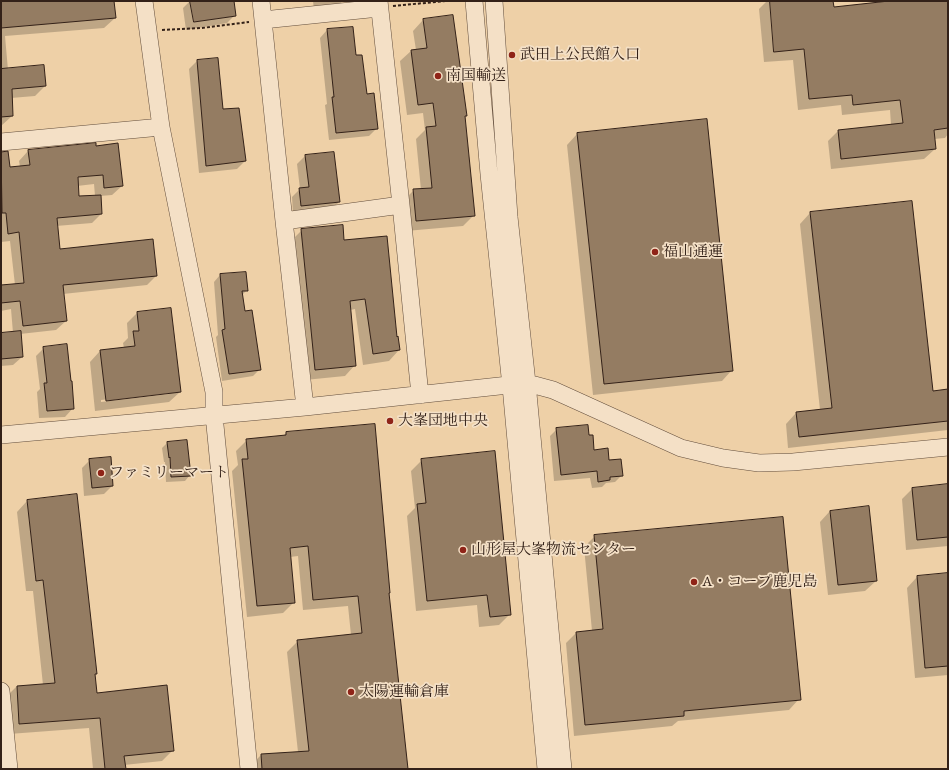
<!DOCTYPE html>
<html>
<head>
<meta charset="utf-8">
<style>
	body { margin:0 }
	#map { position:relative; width:949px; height:770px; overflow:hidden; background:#eed0a7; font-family:"EB Garamond",serif }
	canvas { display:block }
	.frame { position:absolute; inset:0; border:2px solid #332118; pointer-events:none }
</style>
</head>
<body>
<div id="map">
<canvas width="949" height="770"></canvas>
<div class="frame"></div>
</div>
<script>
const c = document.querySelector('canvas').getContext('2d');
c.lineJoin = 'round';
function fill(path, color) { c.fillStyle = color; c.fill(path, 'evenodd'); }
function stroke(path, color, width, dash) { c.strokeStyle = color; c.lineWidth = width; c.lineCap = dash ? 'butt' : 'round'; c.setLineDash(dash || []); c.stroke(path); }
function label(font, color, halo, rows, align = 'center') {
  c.font = font + ' "EB Garamond","Noto Serif JP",serif'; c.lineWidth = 3.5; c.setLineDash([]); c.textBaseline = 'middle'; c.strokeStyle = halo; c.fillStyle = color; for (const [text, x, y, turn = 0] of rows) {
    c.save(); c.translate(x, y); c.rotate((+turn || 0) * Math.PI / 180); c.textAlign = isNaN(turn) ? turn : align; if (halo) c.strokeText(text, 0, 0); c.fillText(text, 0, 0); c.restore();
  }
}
const shadow = new Path2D(`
	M 1,1 L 113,1 L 115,18 L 104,28 L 5,36 L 8,70 L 45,86 L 35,96 L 11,98 L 12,116 L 1,126 Z
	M 190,1 L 233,1 L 235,15 L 227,23 L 186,30 L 183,8 Z
	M 313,1 L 343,1 L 335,8 L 314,10 Z
	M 767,1 L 832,1 L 833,8 L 899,1 L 948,1 L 948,134 L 945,138 L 934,139 L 935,149 L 924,159 L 831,169 L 828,141 L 839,130 L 891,125 L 890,110 L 842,115 L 841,105 L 798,110 L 793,60 L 764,62 L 759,9 Z
	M 423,20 L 466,116 L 464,117 L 474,215 L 463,226 L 406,231 L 403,201 L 414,190 L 421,190 L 416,139 L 425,130 L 423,113 L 407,115 L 400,61 L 411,51 L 416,50 L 413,31 Z
	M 327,30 L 355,57 L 376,129 L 369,136 L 329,140 L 325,105 L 327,104 L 320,38 Z
	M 197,61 L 245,161 L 237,169 L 199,173 L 189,69 Z
	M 577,134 L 732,370 L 722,381 L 593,395 L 567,145 Z
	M 95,145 L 122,186 L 112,195 L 100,196 L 101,214 L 92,223 L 56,226 L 59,250 L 156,276 L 147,285 L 63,294 L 66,321 L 56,330 L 20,334 L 22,357 L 13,365 L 1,366 L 1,334 L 13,333 L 11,309 L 1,311 L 1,286 L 15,285 L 10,241 L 1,242 L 1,154 L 8,154 L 9,168 L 20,167 L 19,161 L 28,151 ZM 94,184 L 95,196 L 78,197 L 77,186 Z
	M 333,153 L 339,202 L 331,210 L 293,213 L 292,197 L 300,189 L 297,164 L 305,156 Z
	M 810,213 L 932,392 L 948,390 L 948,430 L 788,448 L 786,424 L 796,413 L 820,410 L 800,224 Z
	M 302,230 L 343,242 L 399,350 L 389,361 L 363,365 L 355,309 L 350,310 L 355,365 L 345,376 L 305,380 L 291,241 Z
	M 220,275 L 247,290 L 242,295 L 244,312 L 260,369 L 253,376 L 222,381 L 216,337 L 218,335 L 214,282 Z
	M 137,313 L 180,392 L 169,402 L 95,411 L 90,362 L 100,351 L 124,348 L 123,343 L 128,338 L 127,323 ZM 169,392 L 169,394 L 101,402 L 101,400 Z
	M 44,348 L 73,408 L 65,417 L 39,418 L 37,392 L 40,389 L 36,356 Z
	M 557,429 L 588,436 L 593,451 L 608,461 L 622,475 L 615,482 L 606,483 L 602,487 L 592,488 L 590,478 L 554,481 L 550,436 Z
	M 286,433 L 388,593 L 407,769 L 251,769 L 250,766 L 261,755 L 298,752 L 287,652 L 298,641 L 351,635 L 348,606 L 303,610 L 298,556 L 290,557 L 294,602 L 283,613 L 247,617 L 232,471 L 238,465 L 236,451 L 247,440 L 282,437 Z
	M 167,443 L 190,475 L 185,481 L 166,482 L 165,462 L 164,462 L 162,448 Z
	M 90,460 L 112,486 L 104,494 L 84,496 L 82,468 Z
	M 422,460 L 510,614 L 499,625 L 479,627 L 477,605 L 416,611 L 407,516 L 415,508 L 411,471 Z
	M 948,485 L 948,546 L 906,550 L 902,499 L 912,489 Z
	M 27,501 L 96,674 L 94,675 L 96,694 L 173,750 L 162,761 L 124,765 L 125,769 L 93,769 L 89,728 L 9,734 L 6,697 L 17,686 L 43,685 L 33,591 L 26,591 L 17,512 Z
	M 830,511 L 876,581 L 865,591 L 828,595 L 820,522 Z
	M 595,536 L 799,699 L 789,710 L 678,721 L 672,726 L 574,736 L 566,643 L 576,633 L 592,631 L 584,547 Z
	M 948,574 L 948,675 L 915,678 L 907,588 L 917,577 Z`);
const building = new Path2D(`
	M 1,1 L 114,1 L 116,18 L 1,28 Z
	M 190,1 L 234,1 L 236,16 L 194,22 Z
	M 770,1 L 833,1 L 834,7 L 889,1 L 948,1 L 948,128 L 934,130 L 936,149 L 841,159 L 838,130 L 903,123 L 900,100 L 853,105 L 852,95 L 809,99 L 804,49 L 774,52 Z
	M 453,15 L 467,116 L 465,116 L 475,216 L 416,221 L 413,189 L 432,188 L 426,127 L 436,126 L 433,103 L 418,105 L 411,50 L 427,48 L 423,19 Z
	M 353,27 L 356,55 L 362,55 L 367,94 L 374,93 L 378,129 L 336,133 L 332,97 L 334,97 L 327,29 Z
	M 218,58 L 223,109 L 239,108 L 246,161 L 206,166 L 197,60 Z
	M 44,65 L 46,86 L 12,89 L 13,116 L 1,117 L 1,69 Z
	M 707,119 L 733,371 L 604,384 L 577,133 Z
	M 96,143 L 96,146 L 118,143 L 123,186 L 104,188 L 103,175 L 78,177 L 79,196 L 101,195 L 102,214 L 57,218 L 60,249 L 153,239 L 157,276 L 63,285 L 67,321 L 23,326 L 20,301 L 1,303 L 1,285 L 24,283 L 19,232 L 8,234 L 6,213 L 2,213 L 1,152 L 8,151 L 10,167 L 30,165 L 28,150 Z
	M 334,152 L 340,202 L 301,206 L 299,188 L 309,187 L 305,155 Z
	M 912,201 L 933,391 L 948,389 L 948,421 L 799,437 L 796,412 L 832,408 L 810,212 Z
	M 343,225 L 344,240 L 387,236 L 397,337 L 398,336 L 400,350 L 373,354 L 365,299 L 350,301 L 356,366 L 315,370 L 301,229 Z
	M 246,272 L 248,291 L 242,291 L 245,311 L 252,310 L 261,370 L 229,374 L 222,330 L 225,329 L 220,274 Z
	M 171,308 L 181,392 L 106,401 L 100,350 L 135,346 L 133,331 L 139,331 L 137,312 Z
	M 21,331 L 23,357 L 1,359 L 1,333 Z
	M 67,344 L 71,381 L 72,381 L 74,409 L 47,411 L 44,383 L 47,383 L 43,347 Z
	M 375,424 L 390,593 L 389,593 L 408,769 L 262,769 L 261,754 L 309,751 L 297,640 L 362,633 L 358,596 L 313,600 L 308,546 L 290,548 L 295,603 L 257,606 L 242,459 L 248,459 L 246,439 L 286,435 L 286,432 Z
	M 588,425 L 589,435 L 593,435 L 594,450 L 608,448 L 609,460 L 621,459 L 623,476 L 610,477 L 610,480 L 598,482 L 597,471 L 561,475 L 556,428 Z
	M 187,440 L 191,476 L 171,477 L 170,457 L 169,458 L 167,442 Z
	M 495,451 L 511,615 L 490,617 L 487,595 L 427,601 L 417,504 L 426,503 L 421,459 Z
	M 111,457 L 113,486 L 92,488 L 89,459 Z
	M 948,484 L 948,537 L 917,540 L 912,488 Z
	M 77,494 L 97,674 L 95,674 L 97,693 L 167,685 L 174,751 L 124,756 L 126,769 L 105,769 L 100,718 L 19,724 L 17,686 L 55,683 L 43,580 L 36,581 L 27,500 Z
	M 869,506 L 877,581 L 838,585 L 830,511 Z
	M 783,517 L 801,700 L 684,711 L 684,716 L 585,725 L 576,632 L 603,629 L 594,535 Z
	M 948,573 L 948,666 L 925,668 L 917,576 Z`);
const path = new Path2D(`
	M 393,6 L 446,1
	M 162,30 L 202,28 L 249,22`);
const minor = new Path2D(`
	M 144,1 L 161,127 L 214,392 L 214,415 L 249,769
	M 261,1 L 284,221 L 305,407
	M 379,1 L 401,205 L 420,395
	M 474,1 L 489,174 L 511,386 L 546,769
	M 494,1 L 509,217 L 527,383 L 563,769
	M 263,20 L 379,8
	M 1,142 L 161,127
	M 284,221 L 401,205
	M 1,435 L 305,407 L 527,383 L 553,390 L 681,448 L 723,458 L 759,463 L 793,462 L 948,447
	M 1,691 L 9,769`);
const markers = [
	[512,55,4,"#8f2418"],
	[438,76,4,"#8f2418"],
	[655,252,4,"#8f2418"],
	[390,421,4,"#8f2418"],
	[101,473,4,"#8f2418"],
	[463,550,4,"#8f2418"],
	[694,582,4,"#8f2418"],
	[351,692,4,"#8f2418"]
];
const poiNames = [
	["武田上公民館入口",520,55],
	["南国輸送",446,76],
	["福山通運",663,252],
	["大峯団地中央",398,421],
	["ファミリーマート",109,473],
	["山形屋大峯物流センター",471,550],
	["A・コープ鹿児島",702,582],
	["太陽運輸倉庫",359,692]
];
fill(shadow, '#0003');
fill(building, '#947c62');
stroke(building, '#332118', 1);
stroke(minor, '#624d3c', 18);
stroke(path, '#332118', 2, [3, 2]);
stroke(minor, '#f4e0c6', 17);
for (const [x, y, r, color] of markers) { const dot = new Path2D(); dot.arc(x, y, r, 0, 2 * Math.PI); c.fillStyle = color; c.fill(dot); stroke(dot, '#f4e0c6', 1.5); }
label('15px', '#332118', '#f4e0c6', poiNames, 'left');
</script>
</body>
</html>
